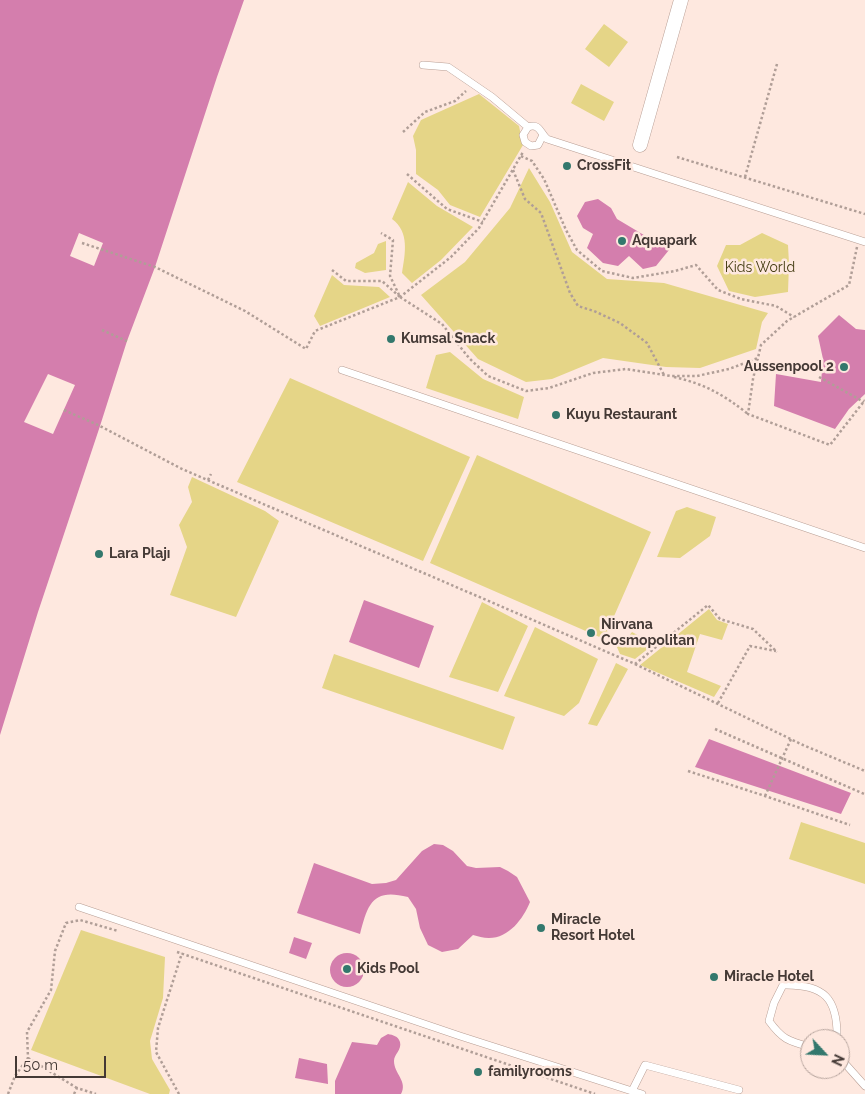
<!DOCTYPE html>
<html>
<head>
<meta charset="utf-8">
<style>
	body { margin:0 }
	#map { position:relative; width:865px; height:1094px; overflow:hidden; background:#fee8df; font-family:Raleway,sans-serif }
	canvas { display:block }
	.north { position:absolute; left:800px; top:1029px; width:50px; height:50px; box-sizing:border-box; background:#fee8df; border:1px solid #b4a29b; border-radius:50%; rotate:115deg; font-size:14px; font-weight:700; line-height:20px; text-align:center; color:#443935 }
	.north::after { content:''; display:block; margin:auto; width:18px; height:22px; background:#33786d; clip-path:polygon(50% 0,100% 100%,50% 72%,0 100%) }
	.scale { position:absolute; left:15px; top:1056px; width:91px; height:22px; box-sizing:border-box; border:2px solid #443935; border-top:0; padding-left:6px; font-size:15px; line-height:18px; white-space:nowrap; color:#443935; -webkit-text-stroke:4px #fee8df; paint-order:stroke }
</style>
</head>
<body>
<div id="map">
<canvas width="865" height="1094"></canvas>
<div class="north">N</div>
<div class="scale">50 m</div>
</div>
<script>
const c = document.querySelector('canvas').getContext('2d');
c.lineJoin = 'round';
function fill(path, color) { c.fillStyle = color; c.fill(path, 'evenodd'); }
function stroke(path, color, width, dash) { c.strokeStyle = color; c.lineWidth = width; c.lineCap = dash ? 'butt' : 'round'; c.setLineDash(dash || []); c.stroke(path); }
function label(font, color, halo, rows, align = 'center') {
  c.font = font + ' Raleway,sans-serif'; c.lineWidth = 5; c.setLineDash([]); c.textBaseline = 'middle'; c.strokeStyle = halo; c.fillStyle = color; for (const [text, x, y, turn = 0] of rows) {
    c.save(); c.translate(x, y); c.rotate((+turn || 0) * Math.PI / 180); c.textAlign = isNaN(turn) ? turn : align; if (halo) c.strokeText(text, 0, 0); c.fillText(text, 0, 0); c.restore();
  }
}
const green = new Path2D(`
	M 604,24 L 628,42 L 609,67 L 585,49 Z
	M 581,84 L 614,102 L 604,121 L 571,103 Z
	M 479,94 L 519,126 L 523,145 L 480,217 L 450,205 L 438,190 L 416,174 L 416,150 L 413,136 L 421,120 Z
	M 529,168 L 550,202 L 572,252 L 607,279 L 664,283 L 768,313 L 762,322 L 756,349 L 700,368 L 666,367 L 603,358 L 552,379 L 526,382 L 478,359 L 421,295 L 465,262 L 510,208 Z
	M 408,182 L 437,206 L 473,227 L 441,260 L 412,283 L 402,273 C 405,254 410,232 392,219 Z
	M 762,233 L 788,245 L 789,264 L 788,292 L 755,297 L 729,291 L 717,266 L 726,245 L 740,245 Z
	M 386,241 L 386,270 L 365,273 L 355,268 L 356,263 L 374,253 L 378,244 Z
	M 332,275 L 344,285 L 379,287 L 390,297 L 320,326 L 314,316 Z
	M 450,352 L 483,379 L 524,397 L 518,419 L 426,388 L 436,355 Z
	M 290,378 L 470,457 L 423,561 L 237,482 Z
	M 477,455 L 651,532 L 604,639 L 430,563 Z
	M 192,477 L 265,511 L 279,521 L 236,617 L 170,595 L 187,547 L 179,525 L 192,502 L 188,487 Z
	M 687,507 L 716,517 L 710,536 L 680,558 L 657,557 L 676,511 Z
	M 482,602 L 528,626 L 498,692 L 449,677 Z
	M 709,609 L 717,620 L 728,624 L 722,640 L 700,634 L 687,672 L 721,686 L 714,697 L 640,665 Z
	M 535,627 L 598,659 L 579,703 L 564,716 L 504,696 Z
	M 632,632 L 654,644 L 635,659 L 620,654 L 616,645 L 621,635 L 628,637 Z
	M 334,654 L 515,717 L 503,750 L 322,688 Z
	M 616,663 L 628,669 L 597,726 L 588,724 Z
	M 801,822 L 865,843 L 865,884 L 789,859 Z
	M 81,930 L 165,957 L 163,998 L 150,1041 L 152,1059 L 170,1090 L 169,1094 L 150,1094 L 31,1050 Z`);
const water = new Path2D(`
	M 0,0 L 244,0 L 217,77 L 155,267 L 127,341 L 100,426 L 38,612 L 0,735 Z
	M 598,199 L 611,208 L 617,219 L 669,250 L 656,266 L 643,269 L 629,256 L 618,266 L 603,263 L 587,248 L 593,234 L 583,228 L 577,216 L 585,202 Z
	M 839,315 L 856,329 L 865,330 L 865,394 L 849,409 L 835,429 L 774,406 L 776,374 L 821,382 L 823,359 L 818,336 Z
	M 364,600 L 434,626 L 419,668 L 349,642 Z
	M 709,739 L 851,793 L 841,814 L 695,767 Z
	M 434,844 L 443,845 L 453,851 L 467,866 L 476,868 L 500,867 L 508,871 L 517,877 L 530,902 C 523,919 509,938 489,938 C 483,938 478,936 473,935 L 458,949 L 442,952 L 428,945 L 420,928 L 416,909 L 408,897 C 373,888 368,903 360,934 L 297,913 L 314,863 L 372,884 L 386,883 L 396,880 L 422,851 Z
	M 294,937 L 312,943 L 306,959 L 289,953 Z
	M330 970a17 17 0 1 1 34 0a17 17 0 1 1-34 0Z
	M 388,1034 C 393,1035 398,1036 400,1042 C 402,1050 394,1054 394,1061 C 394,1074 408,1081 401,1094 L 335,1094 L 335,1081 L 352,1042 L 377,1045 L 381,1038 Z
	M 299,1058 L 327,1064 L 328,1084 L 295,1078 Z`);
const pier = new Path2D(`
	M 79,233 L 103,243 L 94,266 L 70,256 Z
	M 48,374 L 75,385 L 53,434 L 24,422 Z`);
const path = new Path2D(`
	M 403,132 L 425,112 L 455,101 L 466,91
	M 521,156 L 532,161 L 544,179 L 566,230 L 577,250 L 602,271 L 633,278 L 675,271 L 696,265 L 718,290 L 741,299 L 776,306 L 794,317
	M 677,157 L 865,214
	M 513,170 L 525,199 L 541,213 L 570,293 L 578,306 L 594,311 L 620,323 L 647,343 L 664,375
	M 407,174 L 447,209 L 483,222
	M 745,177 L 777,64
	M 82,243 L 155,267 L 245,311 L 306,349 L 315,331 L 400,297 L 451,257 L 479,228 L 523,152
	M 857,247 L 849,285 L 787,321 L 761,345 L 753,379 L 748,414 L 830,445 L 865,400
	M 332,270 L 346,281 L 382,281 L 400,297 L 390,276 L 393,240 L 381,233
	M 400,297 L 442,324 L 469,358 L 488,376 L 526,391 L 549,388 L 593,373 L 626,369 L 671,376 L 697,376 L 729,369 L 758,358
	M 102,330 L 127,341
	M 674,377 C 705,384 724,395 748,414
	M 819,377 L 864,402
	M 64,410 L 100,426 L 182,469 L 635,664 L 708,605 L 720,619 L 753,629 L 777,652
	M 208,480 L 211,474
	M 635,664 L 803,745 L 865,771
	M 718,703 L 750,646 L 776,651
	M 715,729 L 864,794
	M 688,771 L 765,796 L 850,825
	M 765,796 L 791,739
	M 177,952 L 595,1094
	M 28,1058 L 77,1088
	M 8,1094 L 15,1076 L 28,1058 L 27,1032 L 51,990 L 55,951 L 66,923 L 80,920 L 118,931
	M 74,1094 L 77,1088 L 96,1094
	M 179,1094 L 156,1052 L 158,1028 L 182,953`);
const lane = new Path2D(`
	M 423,65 L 448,67 L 492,97 L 528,127
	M 543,135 L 538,145 L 531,146 L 525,142 L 523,135 L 528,127 C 540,123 540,133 547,139 L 865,242
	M 342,370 L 865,548
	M 79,907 L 460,1036 L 632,1091
	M 810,1047 C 788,1041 782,1039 769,1021 L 774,1003 L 783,985 C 824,984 838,998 837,1039
	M 840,1058 L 865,1086
	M 642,1094 L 632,1091 L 645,1065 L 739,1090`);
const street = new Path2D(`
	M 640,145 L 681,0`);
const markers = [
	[567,166,5,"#33786d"],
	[622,241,5,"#33786d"],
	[391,339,5,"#33786d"],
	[844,367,5,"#33786d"],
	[556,415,5,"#33786d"],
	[99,554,5,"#33786d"],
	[591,633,5,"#33786d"],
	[541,928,5,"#33786d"],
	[347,969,5,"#33786d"],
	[714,977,5,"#33786d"],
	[478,1072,5,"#33786d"]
];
const poiNames = [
	["CrossFit",577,166],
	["Aquapark",632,241],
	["Kumsal Snack",401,339],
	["Aussenpool 2",834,367,"right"],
	["Kuyu Restaurant",566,415],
	["Lara Plajı",109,554],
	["Nirvana",601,625],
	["Cosmopolitan",601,641],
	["Miracle",551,920],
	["Resort Hotel",551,936],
	["Kids Pool",357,969],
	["Miracle Hotel",724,977],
	["familyrooms",488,1072]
];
const parkNames = [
	["Kids World",760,268]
];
fill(green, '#e5d587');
fill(water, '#d47ead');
fill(pier, '#fee8df');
stroke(lane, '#b89e94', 8);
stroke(street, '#b89e94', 15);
stroke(path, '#b09e97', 2.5, [2.5, 2.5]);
stroke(lane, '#fff', 7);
stroke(street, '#fff', 14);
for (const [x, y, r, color] of markers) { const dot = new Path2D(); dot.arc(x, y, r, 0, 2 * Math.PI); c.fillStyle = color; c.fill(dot); stroke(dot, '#fee8df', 2); }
label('bold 14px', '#443935', '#fee8df', poiNames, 'left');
label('14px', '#453d13', '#fee8df', parkNames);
</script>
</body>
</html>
